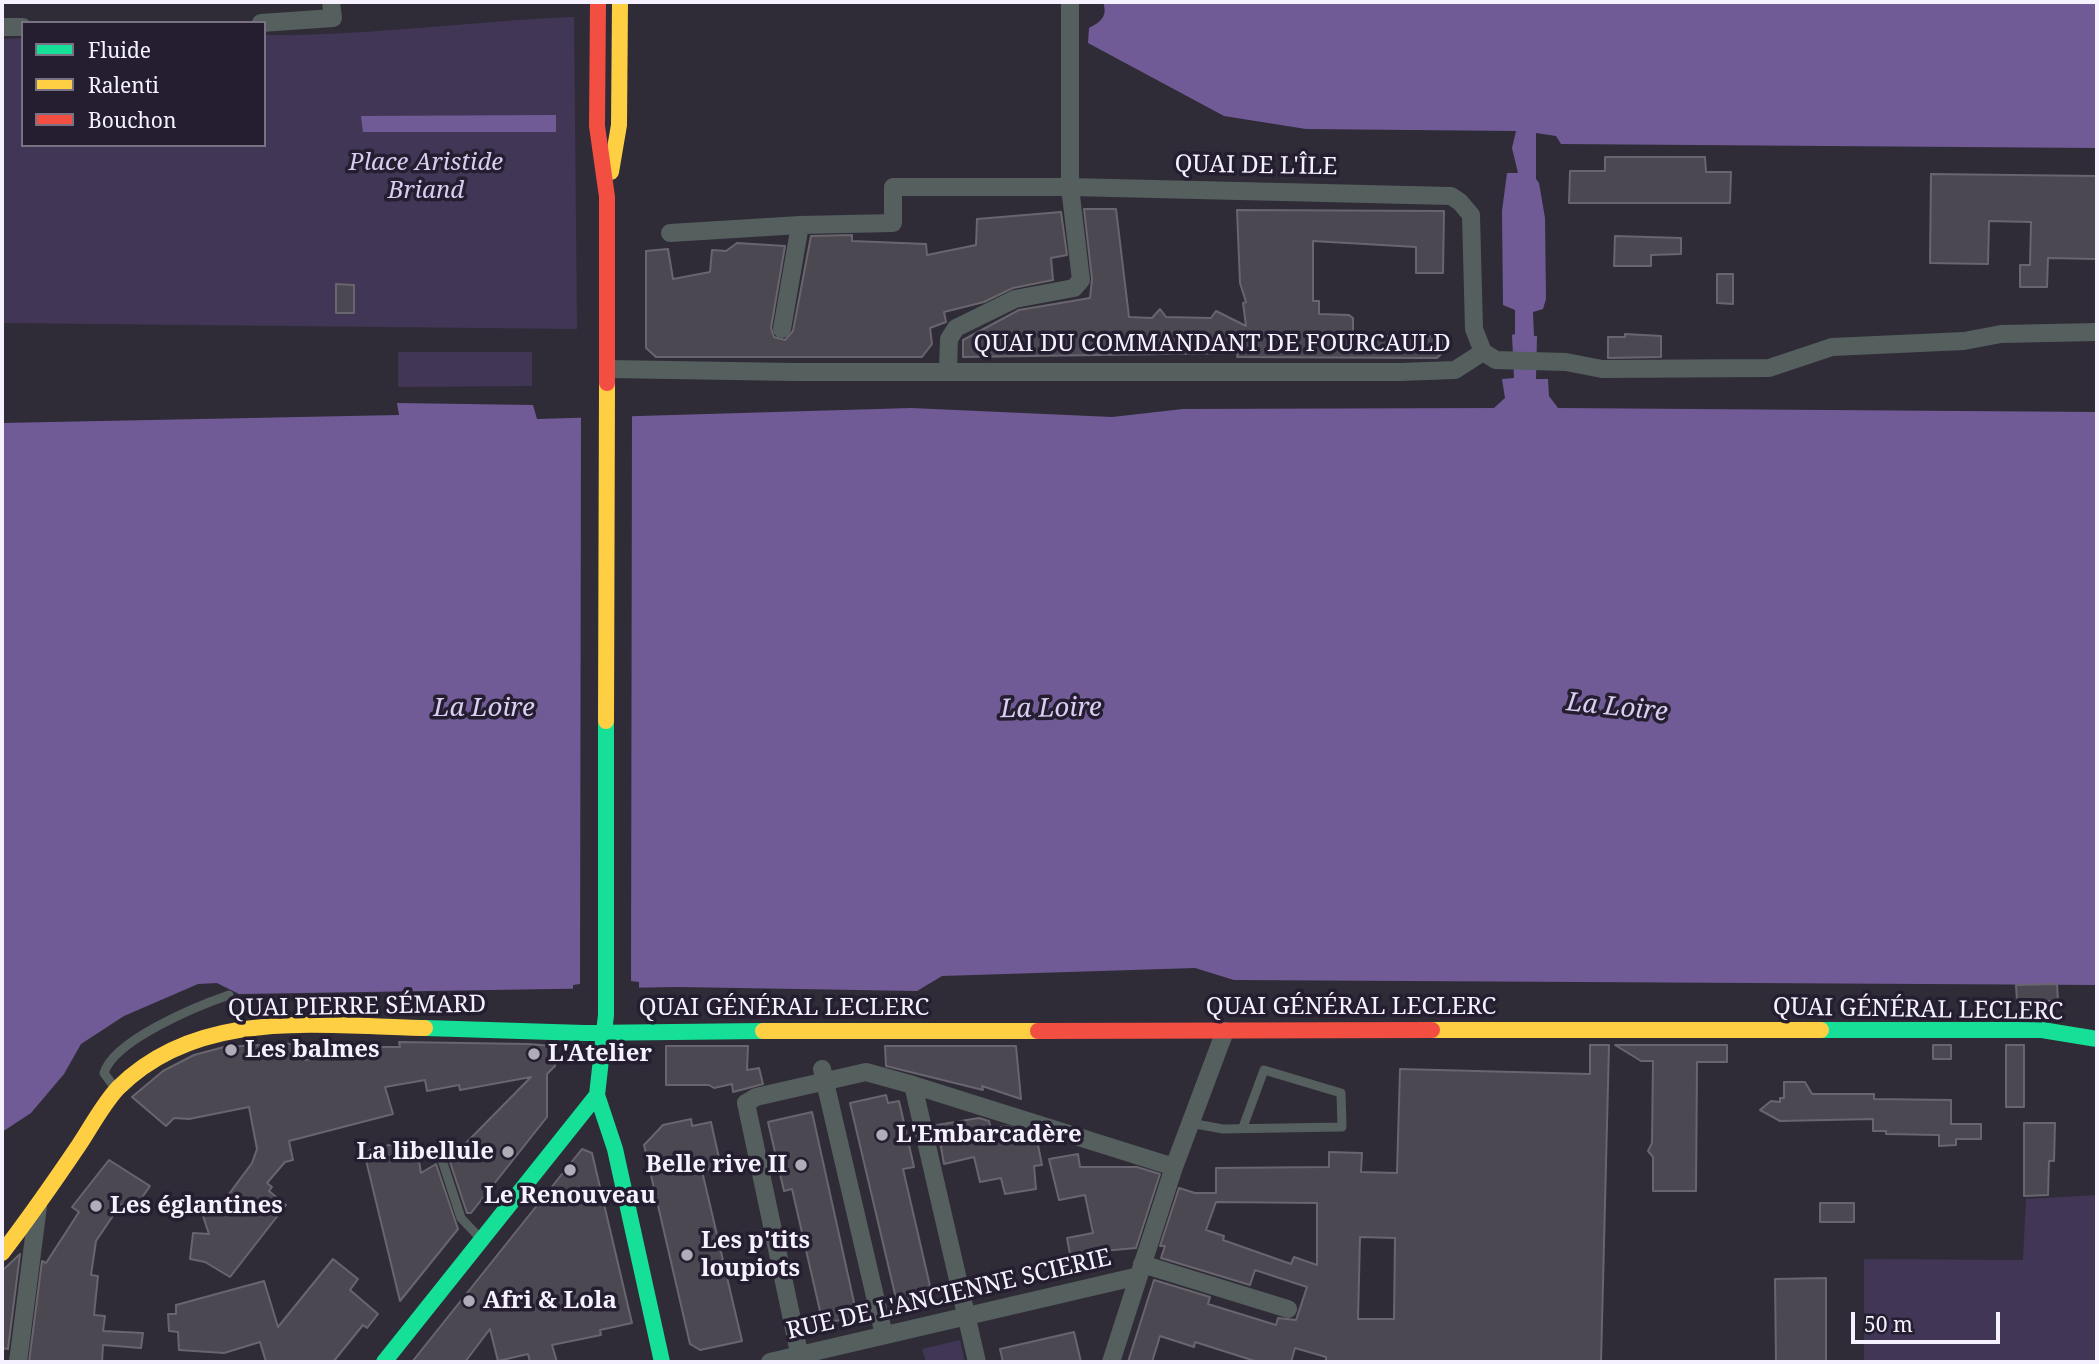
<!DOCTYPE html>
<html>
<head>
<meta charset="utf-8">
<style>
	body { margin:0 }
	#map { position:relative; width:2099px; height:1364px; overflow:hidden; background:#2f2c37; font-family:"Noto Serif",serif }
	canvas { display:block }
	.frame { position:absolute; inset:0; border:4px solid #f5f1fe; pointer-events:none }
	.legend { position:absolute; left:21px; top:21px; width:245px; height:126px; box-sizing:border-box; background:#251e31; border:2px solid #787283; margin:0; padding:9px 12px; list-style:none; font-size:21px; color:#f5f1fe }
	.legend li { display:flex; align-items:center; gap:14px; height:35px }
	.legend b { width:35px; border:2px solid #787283 }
	.scale { position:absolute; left:1851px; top:1312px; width:149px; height:32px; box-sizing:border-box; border:4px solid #f5f1fe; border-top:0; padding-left:9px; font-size:21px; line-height:24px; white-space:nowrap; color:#f5f1fe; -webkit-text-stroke:5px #251e31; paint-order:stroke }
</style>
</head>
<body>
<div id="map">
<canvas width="2099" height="1364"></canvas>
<div class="frame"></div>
<ul class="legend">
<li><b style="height:9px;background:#16e098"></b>Fluide</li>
<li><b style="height:9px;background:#ffcf43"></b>Ralenti</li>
<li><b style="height:9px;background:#f24e42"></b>Bouchon</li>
</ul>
<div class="scale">50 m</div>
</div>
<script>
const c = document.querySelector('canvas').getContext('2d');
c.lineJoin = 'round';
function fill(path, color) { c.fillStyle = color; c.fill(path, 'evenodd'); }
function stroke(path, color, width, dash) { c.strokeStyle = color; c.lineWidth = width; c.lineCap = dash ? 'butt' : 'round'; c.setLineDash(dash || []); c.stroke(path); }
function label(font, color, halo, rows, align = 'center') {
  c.font = font + ' "Noto Serif",serif'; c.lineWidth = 7; c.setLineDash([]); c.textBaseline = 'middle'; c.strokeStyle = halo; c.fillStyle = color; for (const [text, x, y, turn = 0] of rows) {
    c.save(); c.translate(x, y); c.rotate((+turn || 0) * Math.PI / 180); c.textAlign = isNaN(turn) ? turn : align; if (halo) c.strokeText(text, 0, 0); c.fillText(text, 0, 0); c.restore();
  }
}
const green = new Path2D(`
	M 574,17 L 577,329 L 2,323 L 2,39 L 23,38 L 23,145 L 264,145 L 264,35 C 368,36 471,21 574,17 Z
	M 398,352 L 532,352 L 532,386 L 398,387 Z
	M 2097,1195 L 2097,1362 L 1864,1362 L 1864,1259 L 2023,1260 L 2026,1199 Z
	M 960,1340 L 965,1362 L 926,1362 L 922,1349 Z`);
const water = new Path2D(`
	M 1103,2 L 2097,2 L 2097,148 L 1561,144 L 1556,136 L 1536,133 L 1536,179 L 1539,183 L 1545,218 L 1546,299 L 1543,309 L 1533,312 L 1534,336 L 1537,336 L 1536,379 L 1548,379 L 1549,396 L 1558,408 L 2097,412 L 2097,985 L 1234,980 L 1195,968 L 942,976 L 917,991 L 679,987 L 239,994 L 217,983 L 198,984 L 124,1016 L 81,1044 L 64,1074 L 31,1113 L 2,1132 L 2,423 L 399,415 L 397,403 L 533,405 L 537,419 L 911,408 L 1112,417 L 1183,409 L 1494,408 L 1505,398 L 1502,379 L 1514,378 L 1512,335 L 1515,334 L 1515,310 L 1503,305 L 1502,211 L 1507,173 L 1518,173 L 1512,148 L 1516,131 L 1306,129 L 1224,116 L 1088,43 L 1089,28 C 1101,22 1108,16 1103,2 Z
	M 556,115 L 556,132 L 363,132 L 361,116 Z`);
const pier = new Path2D(`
	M 632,412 L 631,981 L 639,982 L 639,990 L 573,991 L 573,985 L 580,984 L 581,414 Z`);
const building = new Path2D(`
	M 1605,157 L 1705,157 L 1706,172 L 1731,172 L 1730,203 L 1569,203 L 1570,171 L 1605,171 Z
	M 1931,174 L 2097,176 L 2097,259 L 2048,258 L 2047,287 L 2020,287 L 2020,265 L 2030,265 L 2031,222 L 1989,221 L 1988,264 L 1930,263 Z
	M 1084,209 L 1116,209 L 1129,317 L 1152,318 L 1160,309 L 1166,317 L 1211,318 L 1216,311 L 1246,326 L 1243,303 L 1246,302 L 1240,283 L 1237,210 L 1444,211 L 1443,273 L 1416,273 L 1416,247 L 1313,241 L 1313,301 L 1319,301 L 1319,314 L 1349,315 L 1353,318 L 1353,336 L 1443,336 L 1443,352 L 1437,358 L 1237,357 L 1238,353 L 963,357 L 963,340 L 1019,310 L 1090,298 L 1092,279 Z
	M 1061,212 L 1067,255 L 1051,258 L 1053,280 L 1013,288 L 984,302 L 944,312 L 946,322 L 930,328 L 932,344 L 922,357 L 656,357 L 646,348 L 646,251 L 668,249 L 673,279 L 710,272 L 712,250 L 726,251 L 737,243 L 785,246 L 771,328 L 774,337 L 785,340 L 793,331 L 811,236 L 852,235 L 852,241 L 926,244 L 927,255 L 976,245 L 977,219 Z
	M 1615,236 L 1681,238 L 1681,254 L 1651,255 L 1651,266 L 1614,266 Z
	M 1717,274 L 1733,274 L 1733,304 L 1717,303 Z
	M 336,284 L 354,285 L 354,313 L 336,313 Z
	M 1625,334 L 1661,336 L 1661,357 L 1608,358 L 1608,337 L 1625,337 Z
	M 2057,984 L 2058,1001 L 2017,1001 L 2016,985 Z
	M 399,1042 L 529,1044 L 552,1046 L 555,1049 L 555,1066 L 547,1074 L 547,1117 L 471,1213 L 467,1213 L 450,1162 L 477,1154 L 466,1143 L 531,1077 L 460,1090 L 459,1085 L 427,1091 L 425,1080 L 385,1087 L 393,1114 L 289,1141 L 293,1160 L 285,1162 L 267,1183 L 272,1187 L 269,1191 L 286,1205 L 230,1277 L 205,1262 L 190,1259 L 193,1233 L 209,1234 L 200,1207 L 226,1198 L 252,1163 L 257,1149 L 249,1107 L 189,1119 L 174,1118 L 166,1126 L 132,1097 L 163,1071 L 194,1055 L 224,1047 L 302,1043 L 305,1060 L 356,1052 L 356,1047 L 400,1047 Z
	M 1590,1045 L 1609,1045 L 1601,1362 L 1326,1362 L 1326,1357 L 1295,1348 L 1291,1362 L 1258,1362 L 1195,1342 L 1194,1347 L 1160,1336 L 1152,1362 L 1128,1362 L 1154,1280 L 1210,1297 L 1208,1304 L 1276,1325 L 1278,1318 L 1296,1320 L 1307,1287 L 1255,1270 L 1250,1285 L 1161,1258 L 1165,1246 L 1160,1246 L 1179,1188 L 1195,1193 L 1216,1193 L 1216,1168 L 1329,1167 L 1329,1152 L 1362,1153 L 1361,1172 L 1397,1173 L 1400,1069 L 1590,1074 ZM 1216,1202 L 1317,1203 L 1317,1265 L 1294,1257 L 1291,1264 L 1223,1240 L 1224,1236 L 1206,1230 ZM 1360,1237 L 1395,1238 L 1394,1319 L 1358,1319 Z
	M 1615,1045 L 1727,1045 L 1727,1062 L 1697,1062 L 1696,1191 L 1653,1191 L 1653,1157 L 1648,1151 L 1652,1143 L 1653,1061 L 1641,1061 Z
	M 1933,1045 L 1951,1045 L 1951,1059 L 1933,1059 Z
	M 2006,1045 L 2024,1045 L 2024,1107 L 2006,1107 Z
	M 666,1046 L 748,1046 L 747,1070 L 759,1068 L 763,1084 L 733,1092 L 732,1084 L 714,1088 L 709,1085 L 666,1085 Z
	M 885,1046 L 1016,1046 L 1021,1099 L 982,1086 L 983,1090 L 886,1066 Z
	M 1784,1082 L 1805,1082 L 1812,1094 L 1874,1094 L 1874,1099 L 1951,1100 L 1951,1124 L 1981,1124 L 1981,1139 L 1956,1139 L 1956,1145 L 1939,1146 L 1939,1135 L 1886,1134 L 1886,1131 L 1873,1131 L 1873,1119 L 1780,1121 L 1760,1110 L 1771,1101 L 1780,1102 L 1780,1098 L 1784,1098 Z
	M 886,1095 L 888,1103 L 899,1101 L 914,1167 L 903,1169 L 933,1299 L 898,1307 L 850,1103 Z
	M 812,1112 L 857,1316 L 823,1324 L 792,1189 L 784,1191 L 768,1122 Z
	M 979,1118 L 989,1121 L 991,1129 L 1007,1126 L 1023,1131 L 1023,1134 L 1036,1135 L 1042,1165 L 1034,1166 L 1036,1189 L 1005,1194 L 1001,1178 L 980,1182 L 974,1157 L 944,1164 L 937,1125 Z
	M 691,1119 L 692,1126 L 711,1122 L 721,1167 L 702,1171 L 742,1341 L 700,1350 L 690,1344 L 644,1145 L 663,1125 Z
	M 2024,1123 L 2055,1123 L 2054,1161 L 2049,1161 L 2048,1195 L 2024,1196 Z
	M 401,1142 L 406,1158 L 418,1155 L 421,1173 L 436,1164 L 458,1229 L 400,1301 L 365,1156 L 370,1150 Z
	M 582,1149 L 592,1153 L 632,1323 L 600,1330 L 601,1335 L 552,1345 L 557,1362 L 530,1362 L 528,1354 L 498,1361 L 490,1329 L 465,1362 L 412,1362 Z
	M 1078,1154 L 1080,1167 L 1137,1167 L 1160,1174 L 1136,1248 L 1070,1254 L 1067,1238 L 1093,1233 L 1085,1195 L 1059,1200 L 1049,1159 Z
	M 109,1160 L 150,1186 L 132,1212 L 121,1204 L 96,1241 L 91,1275 L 98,1276 L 94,1315 L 105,1316 L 103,1331 L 143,1333 L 141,1348 L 103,1345 L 102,1362 L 29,1362 L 42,1261 L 46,1263 L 79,1212 L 72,1207 Z
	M 1820,1203 L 1854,1203 L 1854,1222 L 1820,1222 Z
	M 20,1254 L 8,1349 L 2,1348 L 2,1271 Z
	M 333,1259 L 358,1279 L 350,1290 L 378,1314 L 367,1328 L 363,1325 L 333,1362 L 266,1362 L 260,1342 L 224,1353 L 179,1350 L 178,1332 L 169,1331 L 168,1314 L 176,1314 L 176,1305 L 264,1281 L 278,1327 Z
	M 1826,1278 L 1826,1362 L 1776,1362 L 1775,1279 Z
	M 1074,1332 L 1081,1362 L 1003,1362 L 1000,1349 Z`);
const lane = new Path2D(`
	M 115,1088 L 104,1073 C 114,1040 197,1006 229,995
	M 1190,1123 L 1223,1129 L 1342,1127 L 1341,1093 L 1264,1070 L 1243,1127
	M 442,1160 L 461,1218 L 480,1238`);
const street = new Path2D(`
	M 261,23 L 333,18 L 331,2
	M 2,27 L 23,27
	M 670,233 L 800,225
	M 782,329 L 800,225 L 893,223 L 893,187 L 1070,187 L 1451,196 L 1460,202 L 1471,215 L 1474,329 L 1483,352 L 1496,360 L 1566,362 L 1602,369 L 1769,368 L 1832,347 L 1964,341 L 2001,334 L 2097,332
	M 608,369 L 794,372 L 1400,372 L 1455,370 L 1483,352
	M 948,370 L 949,339 L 956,328 L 1015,299 L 1074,288 L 1081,280 L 1070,187 L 1070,2
	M 822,1069 L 884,1335
	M 913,1085 L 1174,1167
	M 1142,1264 L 1288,1309
	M 18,1362 L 38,1206
	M 770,1362 L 1139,1276
	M 801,1362 L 746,1103 L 756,1097 L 866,1072 L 913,1085 L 977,1362
	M 1111,1362 L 1174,1167 L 1225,1031`);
const fast = new Path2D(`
	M 606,721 L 606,1015 L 597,1095 L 615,1149 L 662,1362
	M 425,1028 L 584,1033 L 763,1031
	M 1821,1030 L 2042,1030 L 2097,1039
	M 384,1362 L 597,1095`);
const slow = new Path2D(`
	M 611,172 L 619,125 L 620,2
	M 606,721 L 607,383
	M 1432,1030 L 1821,1030
	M 763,1031 L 1038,1031
	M 2,1253 C 29,1218 54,1182 79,1145 C 91,1127 103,1104 118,1088 C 199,1007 320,1026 425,1028`);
const jam = new Path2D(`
	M 598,2 L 597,126 L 607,197 L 607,383
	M 1038,1031 L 1432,1030`);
const markers = [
	[231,1050,7,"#b0acb8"],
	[534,1054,7,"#b0acb8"],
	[882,1135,7,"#b0acb8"],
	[508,1152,7,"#b0acb8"],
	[801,1165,7,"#b0acb8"],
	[570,1170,7,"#b0acb8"],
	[96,1206,7,"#b0acb8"],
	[687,1255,7,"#b0acb8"],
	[469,1301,7,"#b0acb8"]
];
const parkNames = [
	["Place Aristide",426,163],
	["Briand",426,191]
];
const streetNames = [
	["QUAI DE L'ÎLE",1256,166,1],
	["QUAI DU COMMANDANT DE FOURCAULD",1212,344],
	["QUAI PIERRE SÉMARD",357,1007,-1],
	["QUAI GÉNÉRAL LECLERC",1351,1007],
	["QUAI GÉNÉRAL LECLERC",784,1008],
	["QUAI GÉNÉRAL LECLERC",1918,1010,1],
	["RUE DE L'ANCIENNE SCIERIE",949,1295,-13]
];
const poiNames = [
	["Les balmes",245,1050],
	["L'Atelier",548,1054],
	["L'Embarcadère",896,1135],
	["La libellule",494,1152,"right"],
	["Belle rive II",787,1165,"right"],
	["Le Renouveau",570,1196,"center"],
	["Les églantines",110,1206],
	["Les p'tits",701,1241],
	["loupiots",701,1269],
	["Afri & Lola",483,1301]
];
const waterNames = [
	["La Loire",1617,708,6],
	["La Loire",484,709],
	["La Loire",1051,709,-1]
];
fill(green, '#423656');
fill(water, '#715b96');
fill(pier, '#2f2c37');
fill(building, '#4b4851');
stroke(building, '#68656f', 2);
stroke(lane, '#555f5e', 9);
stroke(street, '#555f5e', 18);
stroke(fast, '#16e098', 16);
stroke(slow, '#ffcf43', 16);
stroke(jam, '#f24e42', 16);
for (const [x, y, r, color] of markers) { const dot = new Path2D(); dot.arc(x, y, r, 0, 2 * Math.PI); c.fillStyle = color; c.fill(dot); stroke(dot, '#251e31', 2.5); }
label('italic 24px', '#d8cdf1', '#251e31', parkNames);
label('24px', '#f5f1fe', '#251e31', streetNames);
label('bold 24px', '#f5f1fe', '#251e31', poiNames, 'left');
label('italic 26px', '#dacef3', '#251e31', waterNames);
</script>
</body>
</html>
